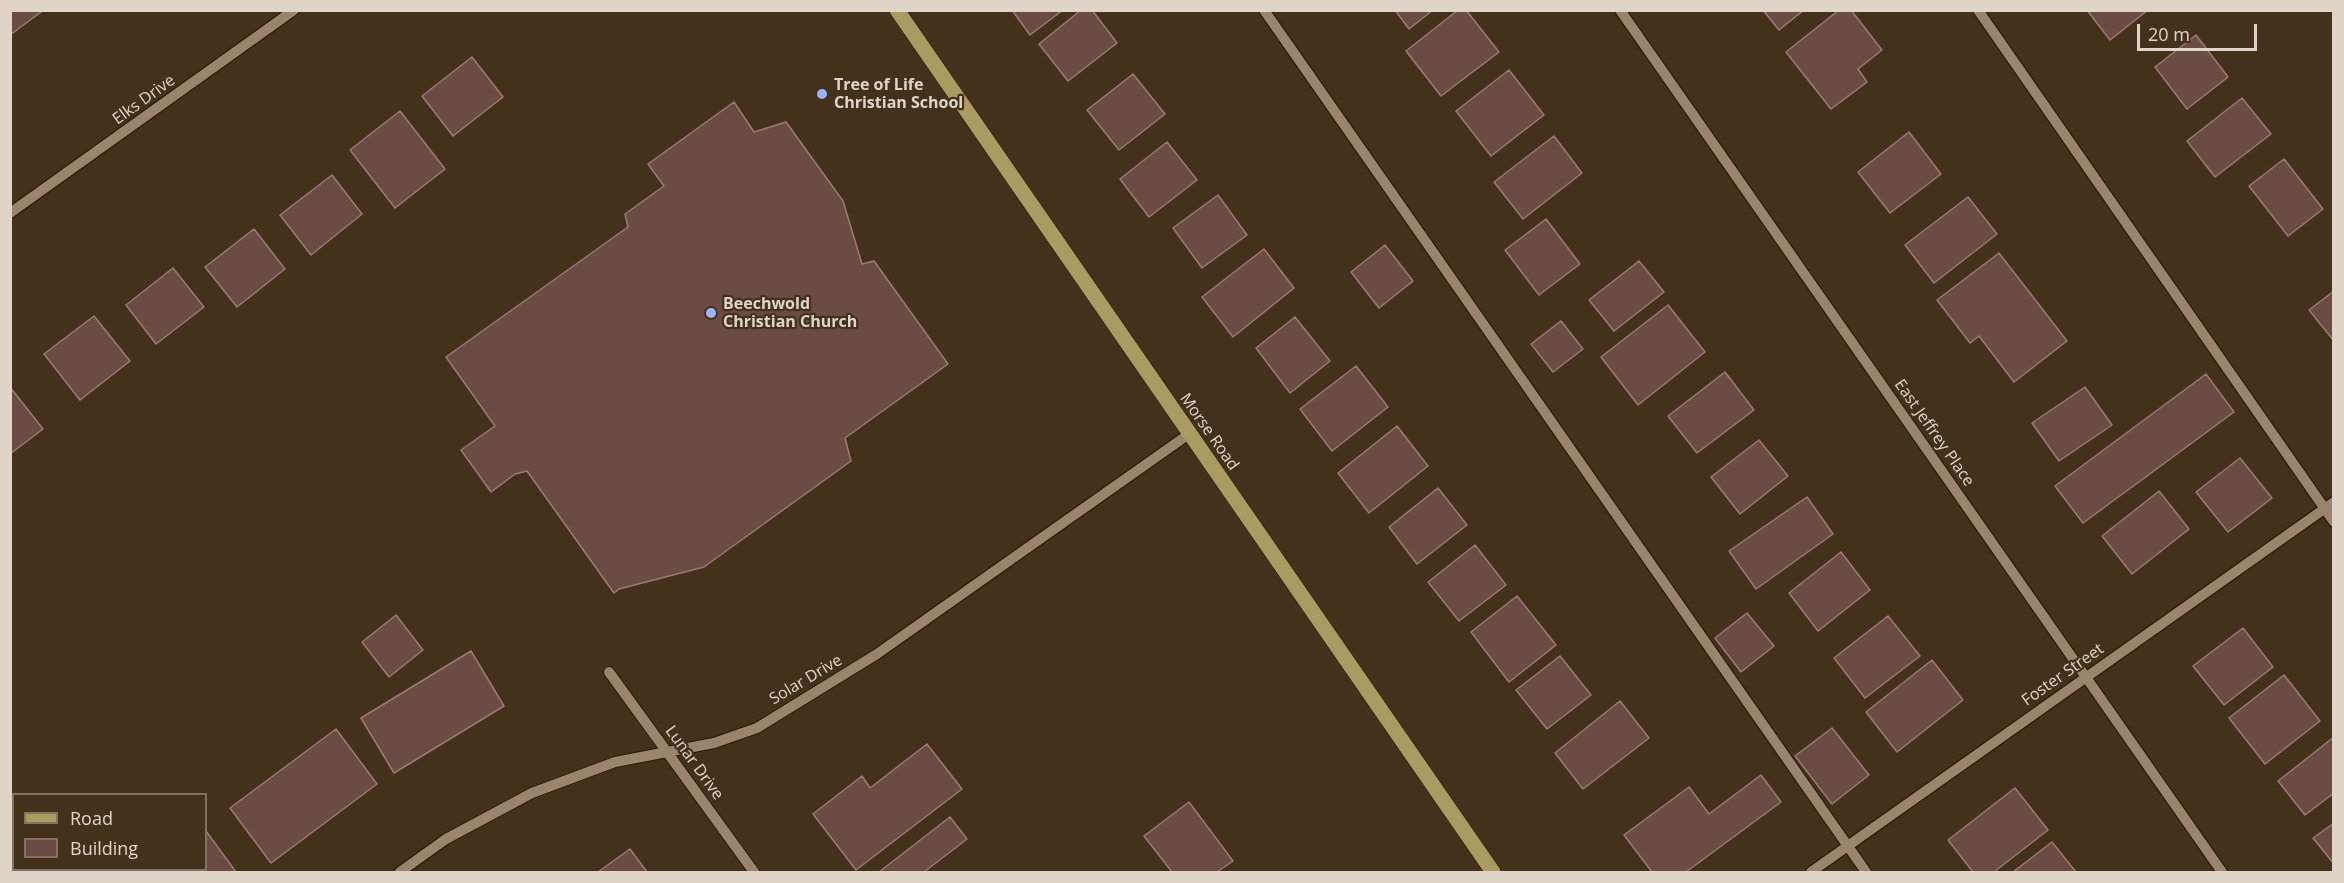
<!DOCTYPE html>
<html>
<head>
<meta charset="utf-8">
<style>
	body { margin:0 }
	#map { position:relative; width:2344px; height:883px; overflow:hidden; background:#44311c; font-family:"Open Sans",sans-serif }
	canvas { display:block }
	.frame { position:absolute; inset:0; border:12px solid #e0d3c7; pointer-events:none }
	.legend { position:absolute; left:12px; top:793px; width:195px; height:78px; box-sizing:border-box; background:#44311c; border:2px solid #827260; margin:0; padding:8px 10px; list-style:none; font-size:18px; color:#e0d3c7 }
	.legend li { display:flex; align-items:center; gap:12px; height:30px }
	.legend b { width:30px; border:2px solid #827260 }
	.scale { position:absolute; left:2137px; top:24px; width:120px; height:27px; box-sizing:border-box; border:3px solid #e0d3c7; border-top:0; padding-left:8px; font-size:18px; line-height:21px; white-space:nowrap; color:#e0d3c7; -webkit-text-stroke:4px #44311c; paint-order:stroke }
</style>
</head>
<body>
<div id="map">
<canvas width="2344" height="883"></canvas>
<div class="frame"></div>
<ul class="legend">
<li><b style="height:8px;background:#ac9a63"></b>Road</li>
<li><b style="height:16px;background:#6a4c44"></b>Building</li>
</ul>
<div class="scale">20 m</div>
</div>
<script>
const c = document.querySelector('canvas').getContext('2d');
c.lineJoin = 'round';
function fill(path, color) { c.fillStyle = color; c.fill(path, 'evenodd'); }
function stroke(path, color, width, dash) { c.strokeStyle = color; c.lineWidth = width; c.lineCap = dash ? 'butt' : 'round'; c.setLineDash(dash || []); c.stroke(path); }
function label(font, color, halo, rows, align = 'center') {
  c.font = font + ' "Open Sans",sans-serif'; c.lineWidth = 4.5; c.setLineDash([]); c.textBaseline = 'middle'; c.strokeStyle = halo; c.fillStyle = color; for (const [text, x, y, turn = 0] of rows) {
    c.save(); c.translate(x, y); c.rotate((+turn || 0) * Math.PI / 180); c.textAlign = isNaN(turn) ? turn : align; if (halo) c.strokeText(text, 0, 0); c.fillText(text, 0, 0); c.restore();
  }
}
const building = new Path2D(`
	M 10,10 L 40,10 L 41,12 L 10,35 Z
	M 1012,10 L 1063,10 L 1030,35 Z
	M 1081,10 L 1092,10 L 1117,43 L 1068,81 L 1039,44 Z
	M 1395,10 L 1433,10 L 1409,29 Z
	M 1458,10 L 1466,10 L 1499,52 L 1441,96 L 1406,51 Z
	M 1763,10 L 1804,10 L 1779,30 Z
	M 1839,10 L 1851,10 L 1882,50 L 1858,69 L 1867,82 L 1831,109 L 1786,52 Z
	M 2087,10 L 2148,10 L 2110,40 Z
	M 2196,35 L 2228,77 L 2187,109 L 2155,67 Z
	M 472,57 L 503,97 L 453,136 L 422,96 Z
	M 1509,70 L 1544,115 L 1491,156 L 1456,111 Z
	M 1133,74 L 1165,114 L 1119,150 L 1087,110 Z
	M 2242,98 L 2271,134 L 2215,177 L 2187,141 Z
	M 734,102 L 754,132 L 786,122 L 843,201 L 862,264 L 874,261 L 948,364 L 845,438 L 851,461 L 704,567 L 619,589 L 614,593 L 527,471 L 515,474 L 491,492 L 461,450 L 495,426 L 446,357 L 628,227 L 625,214 L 664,186 L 648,164 Z
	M 400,111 L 445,169 L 395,208 L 350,150 Z
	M 1909,132 L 1941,174 L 1890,213 L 1858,172 Z
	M 1554,136 L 1582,173 L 1523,219 L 1494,182 Z
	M 1167,142 L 1197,180 L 1149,217 L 1120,179 Z
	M 2284,159 L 2323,209 L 2288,236 L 2249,186 Z
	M 332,175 L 362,214 L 311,255 L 280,215 Z
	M 1218,195 L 1247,235 L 1202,268 L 1173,228 Z
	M 1968,197 L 1997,234 L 1934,283 L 1905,245 Z
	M 1546,219 L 1580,264 L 1539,295 L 1505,250 Z
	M 254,229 L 285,269 L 237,307 L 205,267 Z
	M 1385,245 L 1413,281 L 1379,308 L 1351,272 Z
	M 1264,249 L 1294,288 L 1233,337 L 1202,297 Z
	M 1999,253 L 2067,341 L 2014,382 L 1979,336 L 1970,343 L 1937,300 Z
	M 1639,261 L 1664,292 L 1614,331 L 1589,300 Z
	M 173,268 L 204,307 L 156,344 L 126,305 Z
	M 2334,291 L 2334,341 L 2309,310 Z
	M 1668,305 L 1705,352 L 1638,405 L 1601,357 Z
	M 94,316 L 130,361 L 80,400 L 44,354 Z
	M 1295,317 L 1330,361 L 1290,393 L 1256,348 Z
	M 1561,321 L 1583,349 L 1553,372 L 1531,344 Z
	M 1356,366 L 1388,407 L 1332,451 L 1300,409 Z
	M 1725,372 L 1754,410 L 1697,453 L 1668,416 Z
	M 2206,374 L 2234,412 L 2083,523 L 2055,486 Z
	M 10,387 L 43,429 L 10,454 Z
	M 2085,387 L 2112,425 L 2059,461 L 2032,423 Z
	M 1397,426 L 1428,466 L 1369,513 L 1338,473 Z
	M 1759,440 L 1788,476 L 1740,514 L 1711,477 Z
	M 2240,458 L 2272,498 L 2228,532 L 2196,492 Z
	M 1438,488 L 1467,525 L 1417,564 L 1389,527 Z
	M 2159,491 L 2189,529 L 2132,574 L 2102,536 Z
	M 1807,497 L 1833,534 L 1756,589 L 1729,551 Z
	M 1475,545 L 1506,585 L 1459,621 L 1428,582 Z
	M 1841,552 L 1870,590 L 1818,631 L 1789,593 Z
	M 1517,596 L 1556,645 L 1509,682 L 1471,632 Z
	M 1747,613 L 1774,646 L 1741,672 L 1715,638 Z
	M 396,615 L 423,650 L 389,677 L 362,642 Z
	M 1888,616 L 1920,656 L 1865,698 L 1834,658 Z
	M 2243,628 L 2273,667 L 2224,705 L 2193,666 Z
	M 471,651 L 504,706 L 394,773 L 361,718 Z
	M 1560,656 L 1591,695 L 1547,729 L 1516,690 Z
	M 1932,660 L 1963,700 L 1897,752 L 1866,712 Z
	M 2284,675 L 2320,721 L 2265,764 L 2229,718 Z
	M 1620,701 L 1649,738 L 1583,789 L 1555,753 Z
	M 1832,728 L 1869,775 L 1832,804 L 1795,756 Z
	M 336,729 L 377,784 L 271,863 L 230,808 Z
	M 2334,737 L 2334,793 L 2305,815 L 2278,781 Z
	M 927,744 L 962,789 L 856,870 L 813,814 L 862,776 L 870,788 Z
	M 1761,775 L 1781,802 L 1686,872 L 1652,872 L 1624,835 L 1689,787 L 1709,814 Z
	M 2015,788 L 2048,830 L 1994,872 L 1973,872 L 1948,840 Z
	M 1189,802 L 1233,861 L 1217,872 L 1172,872 L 1144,836 Z
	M 950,817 L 967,839 L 924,872 L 879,872 Z
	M 2334,823 L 2334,864 L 2313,838 Z
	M 206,831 L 236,872 L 137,872 L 141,870 L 206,870 Z
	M 2052,842 L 2076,872 L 2013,872 Z
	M 630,849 L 647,872 L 598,872 Z`);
const minor = new Path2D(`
	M 1264,10 L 1866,872
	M 1620,10 L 2222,872
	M 1978,10 L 2334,522
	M 10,213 L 294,10
	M 609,672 L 754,872
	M 400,872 L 446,839 L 532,793 L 615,762 L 714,743 L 757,728 L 877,654 L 1189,434
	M 1811,872 L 2334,502`);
const major = new Path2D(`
	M 897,10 L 1493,872`);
const markers = [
	[822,94,6,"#9eb3fd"],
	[711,313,6,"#9eb3fd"]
];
const poiNames = [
	["Tree of Life",834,85],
	["Christian School",834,103],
	["Beechwold",723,304],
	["Christian Church",723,322]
];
const streetNames = [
	["Elks Drive",144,100,-36],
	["Morse Road",1209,432,55],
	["East Jeffrey Place",1934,433,55],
	["Foster Street",2063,675,-35],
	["Solar Drive",806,680,-31],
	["Lunar Drive",694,763,54]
];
fill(building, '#6a4c44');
stroke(building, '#9c7b72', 1.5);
stroke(minor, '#2a1804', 12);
stroke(major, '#2a1804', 16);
stroke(minor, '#9a846d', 10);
stroke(major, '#ac9a63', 15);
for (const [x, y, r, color] of markers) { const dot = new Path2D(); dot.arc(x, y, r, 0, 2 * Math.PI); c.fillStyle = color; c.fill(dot); stroke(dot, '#44311c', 2); }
label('bold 16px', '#e0d3c7', '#44311c', poiNames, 'left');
label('16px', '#e0d3c7', '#44311c', streetNames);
</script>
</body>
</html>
